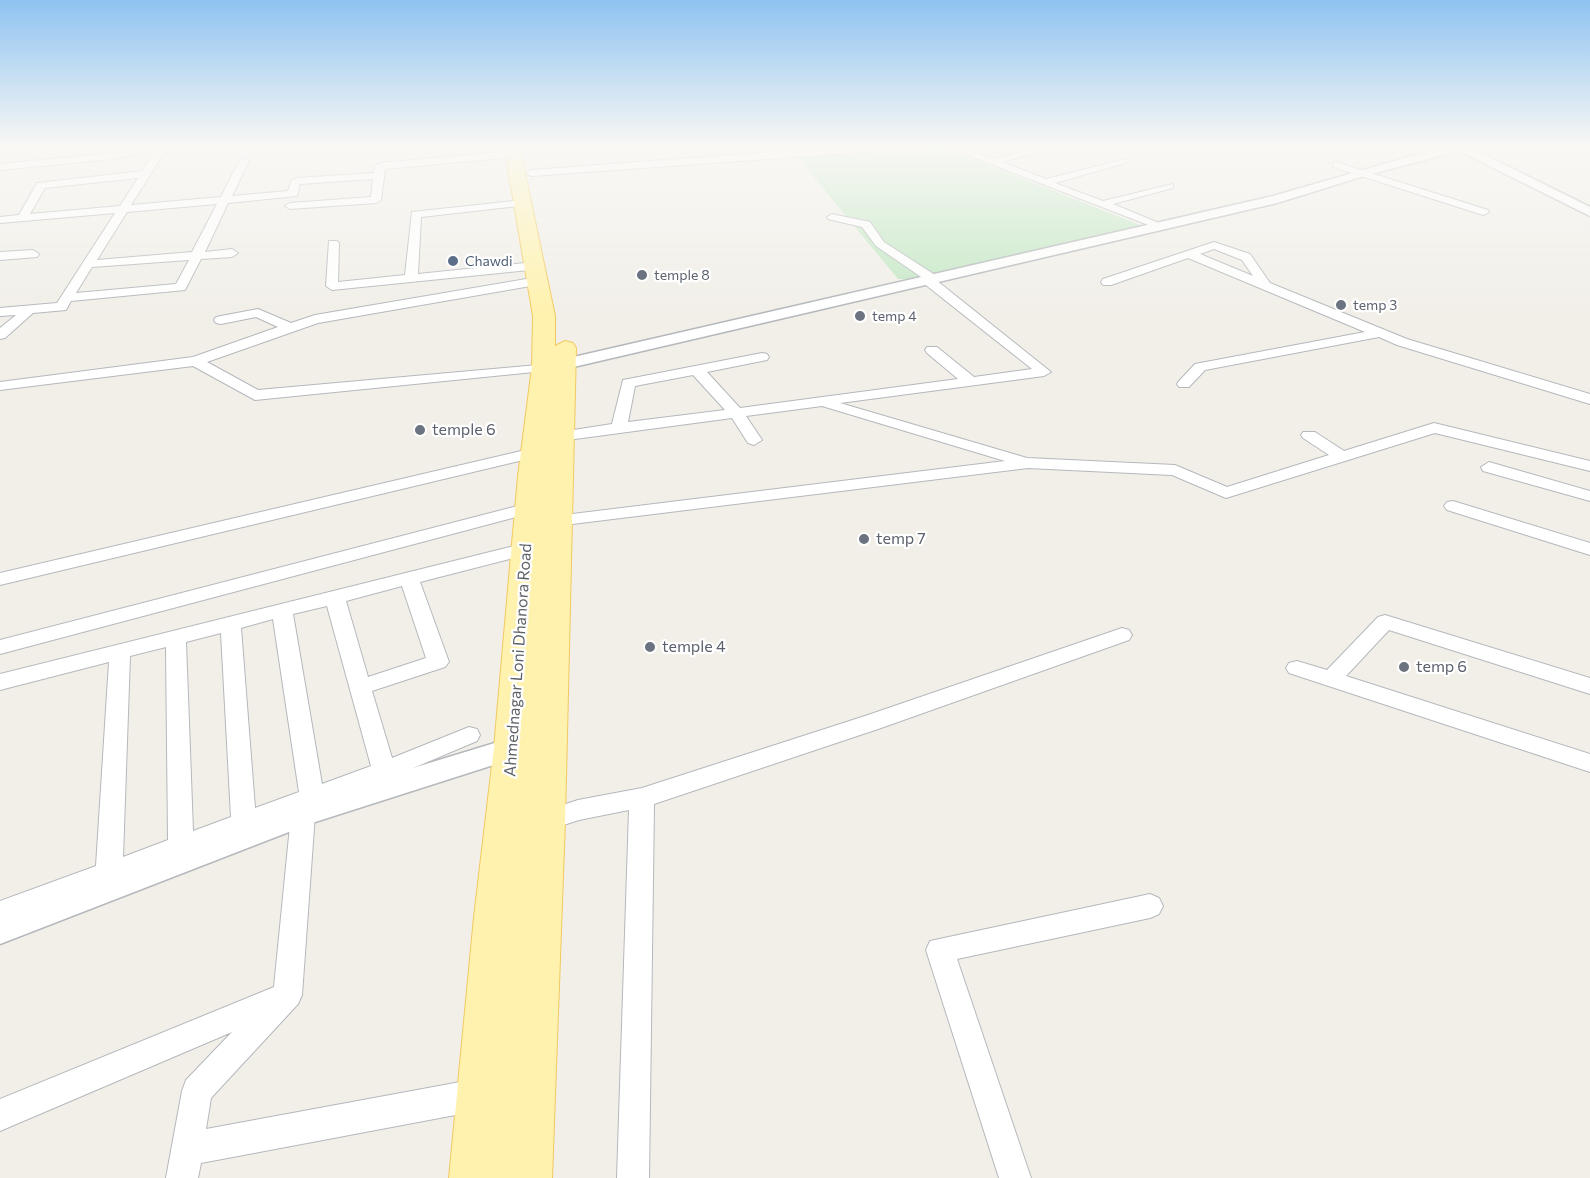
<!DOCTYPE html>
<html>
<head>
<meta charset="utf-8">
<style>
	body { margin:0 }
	canvas { display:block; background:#f1efe8 }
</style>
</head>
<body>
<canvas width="1590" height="1178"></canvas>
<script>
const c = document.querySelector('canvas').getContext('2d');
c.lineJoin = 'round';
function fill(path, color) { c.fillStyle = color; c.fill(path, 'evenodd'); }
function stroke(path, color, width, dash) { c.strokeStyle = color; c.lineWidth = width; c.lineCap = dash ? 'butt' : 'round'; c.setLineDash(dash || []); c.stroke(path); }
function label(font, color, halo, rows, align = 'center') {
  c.font = font + ' Commissioner,sans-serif'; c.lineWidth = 4.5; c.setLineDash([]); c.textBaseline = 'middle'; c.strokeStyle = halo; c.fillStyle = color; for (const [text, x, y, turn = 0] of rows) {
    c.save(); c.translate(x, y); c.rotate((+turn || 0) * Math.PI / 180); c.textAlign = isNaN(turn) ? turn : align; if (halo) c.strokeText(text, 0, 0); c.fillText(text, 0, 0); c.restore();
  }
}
const green = new Path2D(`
	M 938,145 L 1150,229 L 926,279 L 898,279 L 794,153 Z`);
const minor = new Path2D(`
	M 151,145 L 169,145 L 131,205 L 221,197 L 239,161 L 244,158 L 249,161 L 232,196 L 288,191 L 291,181 L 296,178 L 374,173 L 375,166 L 380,163 L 513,151 L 518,154 L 513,157 L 385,169 L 381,200 L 376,203 L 290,209 L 285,206 L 290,203 L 371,197 L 373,179 L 300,184 L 297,196 L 228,203 L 205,252 L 232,249 L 238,253 L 232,257 L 201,259 L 185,290 L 71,301 L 66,310 L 33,313 L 5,338 L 0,339 L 0,328 L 16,315 L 0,316 L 0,308 L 57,303 L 115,213 L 0,223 L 0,217 L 19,215 L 37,183 L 142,171 L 156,149 L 113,159 L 0,170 L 0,164 L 113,153 ZM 138,178 L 120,206 L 30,214 L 45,188 ZM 217,204 L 192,252 L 97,260 L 127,212 ZM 189,260 L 176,284 L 76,293 L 92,267 Z
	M 865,145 L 926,145 L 921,148 L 531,176 L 526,173 L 531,170 Z
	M 942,145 L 955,145 L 993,159 L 1051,145 L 1067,145 L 1002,162 L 1046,179 L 1126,159 L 1126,163 L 1055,183 L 1103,201 L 1173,184 L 1173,188 L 1113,204 L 1166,226 L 1160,229 L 1156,228 Z
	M 1110,145 L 1123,145 L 1118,148 Z
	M 1336,162 L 1488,210 L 1489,212 L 1484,215 L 1480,214 L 1333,167 L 1333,163 Z
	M 523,200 L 527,201 L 527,205 L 421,217 L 418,274 L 535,262 L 541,266 L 539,269 L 332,290 L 326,286 L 329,241 L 337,241 L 339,243 L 338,282 L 405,275 L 412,212 Z
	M 832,214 L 870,222 L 884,242 L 935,275 L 936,280 L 1051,372 L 1044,376 L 840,403 L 1027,458 L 1175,465 L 1227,487 L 1329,455 L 1303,438 L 1301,435 L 1303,432 L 1315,432 L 1344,451 L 1434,423 L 1590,461 L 1590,471 L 1435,433 L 1226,498 L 1172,475 L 1028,468 L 556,526 L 550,525 L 547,521 L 550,517 L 556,516 L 1005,461 L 822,406 L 746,416 L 762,440 L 754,445 L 748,443 L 732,418 L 560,441 L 554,439 L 552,436 L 554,433 L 612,424 L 623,380 L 762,353 L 767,354 L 769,357 L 767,360 L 707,372 L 740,408 L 958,379 L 927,353 L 925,350 L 927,347 L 937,347 L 974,377 L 1032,369 L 922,282 L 921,277 L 876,246 L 862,227 L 828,219 L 827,217 ZM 693,375 L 725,410 L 628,422 L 635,386 Z
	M 1214,242 L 1250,254 L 1270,283 L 1407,339 L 1590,394 L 1590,404 L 1397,345 L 1379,337 L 1205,370 L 1189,387 L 1179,387 L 1177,384 L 1179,381 L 1195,364 L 1365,332 L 1188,258 L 1111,285 L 1103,285 L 1101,282 L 1103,279 ZM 1214,249 L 1242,260 L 1253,276 L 1200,254 Z
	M 33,250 L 39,254 L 37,257 L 0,260 L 0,252 Z
	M 538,277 L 542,278 L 544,281 L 542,284 L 318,323 L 207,362 L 258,390 L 549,364 L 551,367 L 549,370 L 544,371 L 255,400 L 193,366 L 0,390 L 0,382 L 193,357 L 278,327 L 256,317 L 221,324 L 216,323 L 214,320 L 216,317 L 221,316 L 258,309 L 291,323 L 315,315 Z
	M 534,448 L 542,453 L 540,456 L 0,585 L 0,573 Z
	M 1489,462 L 1590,491 L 1590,501 L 1483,471 L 1481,467 Z
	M 1453,501 L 1590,543 L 1590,555 L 1447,510 L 1444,506 L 1447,502 Z
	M 529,503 L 535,504 L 538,508 L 535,512 L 0,654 L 0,640 Z
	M 526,543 L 533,545 L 535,549 L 533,553 L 420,582 L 449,662 L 445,667 L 372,691 L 392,758 L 469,727 L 477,729 L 480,735 L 477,741 L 392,777 L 312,808 L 315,814 L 302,995 L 298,1004 L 211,1098 L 206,1129 L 482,1078 L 493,1083 L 498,1094 L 493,1105 L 482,1110 L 201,1163 L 198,1178 L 166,1178 L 182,1091 L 186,1080 L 232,1032 L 0,1131 L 0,1099 L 274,987 L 291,816 L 0,925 L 0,901 L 96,866 L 109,662 L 0,690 L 0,674 ZM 402,586 L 426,658 L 368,677 L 346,601 ZM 327,606 L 371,766 L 322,784 L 293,614 ZM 273,619 L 299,792 L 255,808 L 241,628 ZM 221,633 L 231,817 L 193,831 L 186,642 ZM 166,647 L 168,840 L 123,857 L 130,656 Z
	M 1385,615 L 1590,678 L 1590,694 L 1389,630 L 1346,676 L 1590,754 L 1590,772 L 1289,673 L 1286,668 L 1289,663 L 1297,661 L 1327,670 L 1378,617 Z
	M 1122,628 L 1129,630 L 1132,635 L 1129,640 L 881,728 L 654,804 L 649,1178 L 617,1178 L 629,810 L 579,820 L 545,831 L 536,828 L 533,821 L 536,814 L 578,800 L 642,788 L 865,716 Z
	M 1150,894 L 1159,898 L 1163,906 L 1159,914 L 1150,918 L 957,959 L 1031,1178 L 999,1178 L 926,950 L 930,941 Z`);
const tertiary = new Path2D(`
	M 1450,145 L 1465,145 L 1590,207 L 1590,216 L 1459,151 L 1364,176 L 1277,203 L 565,369 L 559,368 L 556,364 L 559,360 L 565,359 L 1273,196 Z
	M 524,734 L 534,738 L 538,745 L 534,752 L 312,823 L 0,944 L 0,914 L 292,805 Z`);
const primary = new Path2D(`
	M 504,145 L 519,145 L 555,316 L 555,346 L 565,341 L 573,343 L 576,348 L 565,821 L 552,1178 L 449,1178 L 474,917 L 494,748 L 518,476 L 532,367 L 533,316 Z`);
const markers = [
	[453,261,6,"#5c6f8a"],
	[642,275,6,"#6b7280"],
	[1341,305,6,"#6b7280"],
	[860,316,6,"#6b7280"],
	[420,430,6,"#6b7280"],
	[864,539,6,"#6b7280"],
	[650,647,6,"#6b7280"],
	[1404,667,6,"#6b7280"]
];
const farServicenames = [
	["Chawdi",465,261]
];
const farWorshipnames = [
	["temple 8",654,275],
	["temp 3",1353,305],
	["temp 4",872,316]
];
const worshipNames = [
	["temple 6",432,430],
	["temp 7",876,539],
	["temple 4",662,647],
	["temp 6",1416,667]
];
const streetNames = [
	["Ahmednagar Loni Dhanora Road",518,660,-86]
];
fill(green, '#c5e8c5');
stroke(minor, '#b5b8bc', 2);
stroke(tertiary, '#b5b8bc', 3);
stroke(primary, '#f2c960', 2);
fill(minor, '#fff');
fill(tertiary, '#fff');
fill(primary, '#fff2af');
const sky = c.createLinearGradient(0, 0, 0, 310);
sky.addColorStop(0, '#8fc3f1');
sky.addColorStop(0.47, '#f9f8f5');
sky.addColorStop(1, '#f9f8f500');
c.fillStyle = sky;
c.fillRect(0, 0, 1590, 310);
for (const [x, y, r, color] of markers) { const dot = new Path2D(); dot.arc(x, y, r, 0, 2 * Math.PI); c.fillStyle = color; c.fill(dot); stroke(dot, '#fff', 2); }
label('14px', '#4e5e75', '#fff', farServicenames, 'left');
label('14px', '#5b616d', '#fff', farWorshipnames, 'left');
label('16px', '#5b616d', '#fff', worshipNames, 'left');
label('16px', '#5f6368', '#fff', streetNames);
</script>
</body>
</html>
